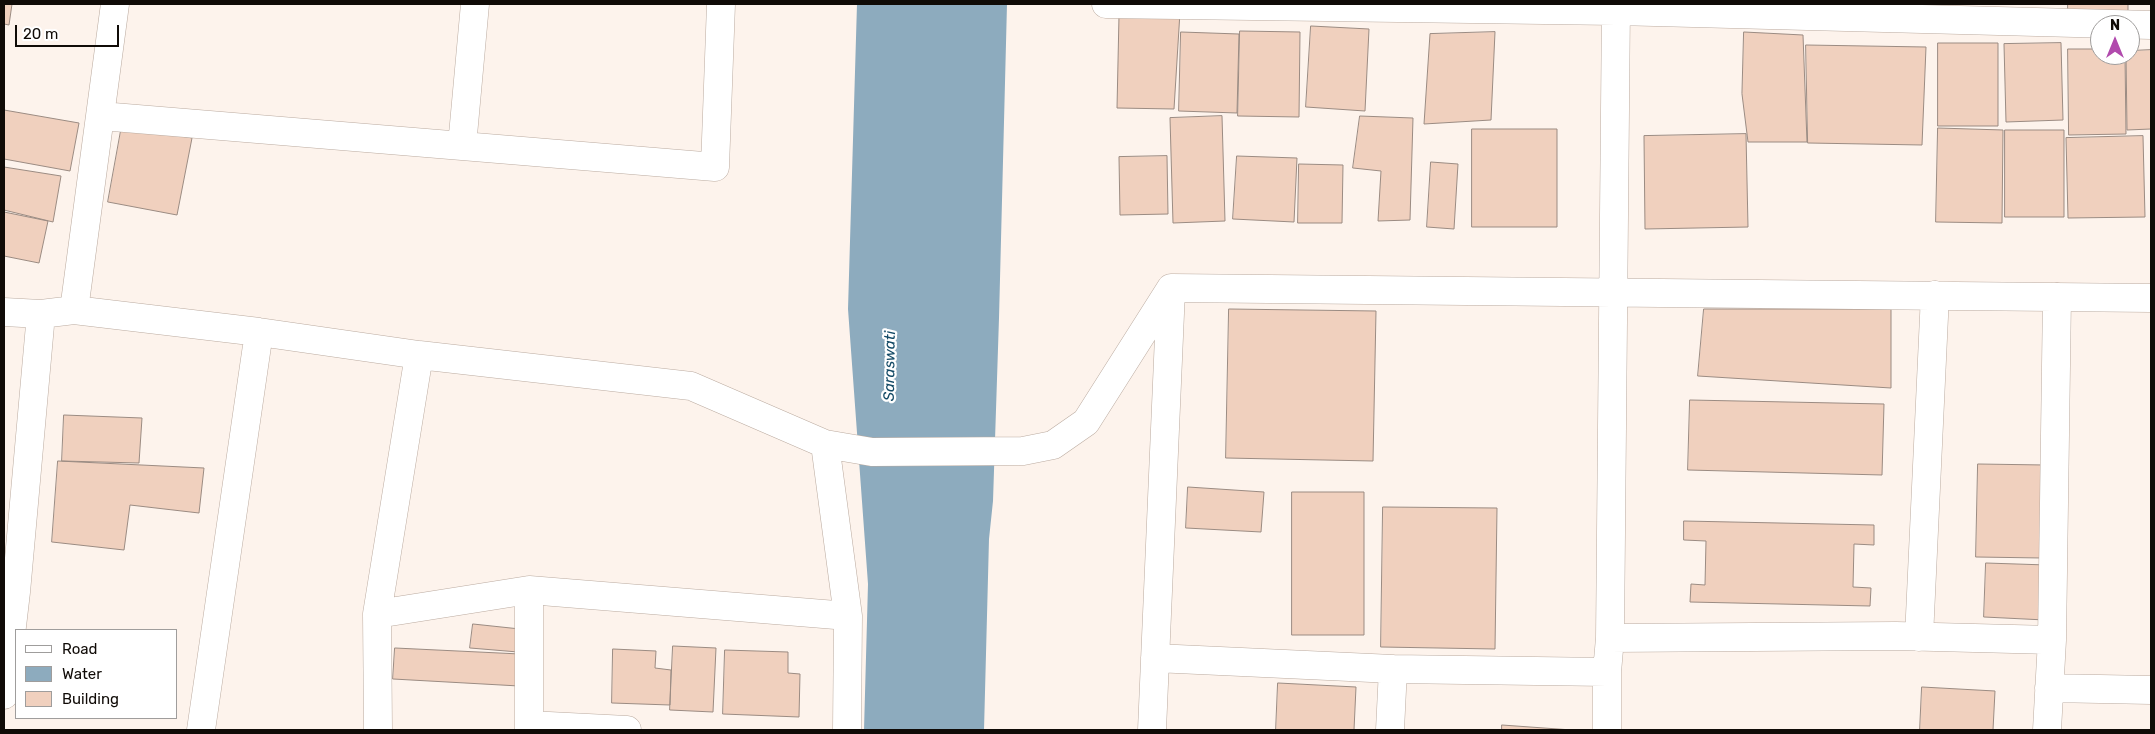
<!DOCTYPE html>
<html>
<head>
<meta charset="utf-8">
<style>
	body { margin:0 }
	#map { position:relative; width:2155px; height:734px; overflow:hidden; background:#fdf3ec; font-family:Rubik,sans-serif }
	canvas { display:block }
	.frame { position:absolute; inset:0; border:5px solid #100b07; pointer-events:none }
	.legend { position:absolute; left:15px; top:629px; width:162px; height:90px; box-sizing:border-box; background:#fff; border:1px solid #9f9d9c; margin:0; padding:6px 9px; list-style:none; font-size:15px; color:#100b07 }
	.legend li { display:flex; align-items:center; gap:10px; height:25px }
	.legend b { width:25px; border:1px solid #9f9d9c }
	.north { position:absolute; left:2090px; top:15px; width:50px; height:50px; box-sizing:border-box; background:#fff; border:1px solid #9f9d9c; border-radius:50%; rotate:0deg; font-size:14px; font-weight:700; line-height:20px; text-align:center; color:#100b07 }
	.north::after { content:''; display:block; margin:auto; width:18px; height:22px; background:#b14aad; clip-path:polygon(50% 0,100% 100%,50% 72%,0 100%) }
	.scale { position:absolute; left:15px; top:25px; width:104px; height:22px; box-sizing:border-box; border:2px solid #100b07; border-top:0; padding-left:6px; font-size:15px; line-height:18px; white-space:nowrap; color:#100b07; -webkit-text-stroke:4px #fff; paint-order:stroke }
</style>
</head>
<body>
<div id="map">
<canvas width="2155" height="734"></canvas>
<div class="frame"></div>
<ul class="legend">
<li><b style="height:6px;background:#fff"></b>Road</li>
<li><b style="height:14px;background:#8dabbe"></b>Water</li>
<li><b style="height:14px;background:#f0d0be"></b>Building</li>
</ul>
<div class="north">N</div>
<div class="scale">20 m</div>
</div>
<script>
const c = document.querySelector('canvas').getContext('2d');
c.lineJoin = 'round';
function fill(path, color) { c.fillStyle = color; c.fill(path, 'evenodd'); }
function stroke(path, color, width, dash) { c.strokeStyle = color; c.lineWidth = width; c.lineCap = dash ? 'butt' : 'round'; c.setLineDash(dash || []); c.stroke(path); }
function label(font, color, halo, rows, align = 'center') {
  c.font = font + ' Rubik,sans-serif'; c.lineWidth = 4.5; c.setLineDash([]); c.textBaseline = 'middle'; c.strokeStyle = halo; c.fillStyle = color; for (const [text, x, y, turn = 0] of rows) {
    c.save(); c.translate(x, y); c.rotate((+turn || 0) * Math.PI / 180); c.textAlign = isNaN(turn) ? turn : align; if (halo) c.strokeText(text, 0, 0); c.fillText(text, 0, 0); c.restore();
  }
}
const water = new Path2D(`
	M 857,4 L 1007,4 L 999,318 L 993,501 L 989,539 L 984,730 L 864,730 L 868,584 L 848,309 Z`);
const building = new Path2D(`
	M 4,4 L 12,4 L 9,25 L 4,24 Z
	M 2068,4 L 2128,4 L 2128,19 L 2068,12 Z
	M 1180,12 L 1174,109 L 1117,108 L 1119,16 Z
	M 1311,26 L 1369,29 L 1365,111 L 1306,107 Z
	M 1240,31 L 1300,32 L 1299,117 L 1238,116 Z
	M 1181,32 L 1239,34 L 1237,113 L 1179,111 Z
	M 1495,32 L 1491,120 L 1424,124 L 1430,34 Z
	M 1744,32 L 1803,35 L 1807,142 L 1748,142 L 1742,94 Z
	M 1938,43 L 1998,43 L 1998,126 L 1938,126 Z
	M 2061,43 L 2063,120 L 2006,122 L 2004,44 Z
	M 1806,45 L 1926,47 L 1922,145 L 1808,143 Z
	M 2068,49 L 2100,49 L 2100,55 L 2125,55 L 2126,134 L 2069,135 Z
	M 2151,50 L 2151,129 L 2127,130 L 2126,55 L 2130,55 L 2130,51 Z
	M 4,110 L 79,123 L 70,171 L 4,159 Z
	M 1222,116 L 1225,221 L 1173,223 L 1170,118 Z
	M 1360,116 L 1413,118 L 1410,220 L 1378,221 L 1381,171 L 1353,168 Z
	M 122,125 L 192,138 L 177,215 L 108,202 Z
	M 1938,128 L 2003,130 L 2002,223 L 1936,222 Z
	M 1472,129 L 1557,129 L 1557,227 L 1472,227 Z
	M 2005,130 L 2064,130 L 2064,217 L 2005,217 Z
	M 1746,134 L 1748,227 L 1645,229 L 1644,136 Z
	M 2143,136 L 2145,217 L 2068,218 L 2066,138 Z
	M 1167,156 L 1168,214 L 1120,215 L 1119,157 Z
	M 1237,156 L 1297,158 L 1294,222 L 1233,219 Z
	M 1431,162 L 1458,164 L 1454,229 L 1427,227 Z
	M 1299,164 L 1343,165 L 1342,223 L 1298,223 Z
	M 4,167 L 61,176 L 53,222 L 4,210 Z
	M 4,212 L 48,221 L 39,263 L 4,256 Z
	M 1229,309 L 1376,311 L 1373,461 L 1226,458 Z
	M 1704,309 L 1891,309 L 1891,388 L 1698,376 Z
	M 1690,400 L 1884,404 L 1882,475 L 1688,470 Z
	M 64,415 L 142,418 L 139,463 L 62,461 Z
	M 58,461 L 204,468 L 199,513 L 130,505 L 124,550 L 52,542 Z
	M 1978,464 L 2045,465 L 2042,558 L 1976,557 Z
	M 1188,487 L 1264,492 L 1261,532 L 1186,528 Z
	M 1292,492 L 1364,492 L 1364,635 L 1292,635 Z
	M 1383,507 L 1497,508 L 1495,649 L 1381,647 Z
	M 1684,521 L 1874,525 L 1874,545 L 1854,544 L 1853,587 L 1871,588 L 1870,606 L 1690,602 L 1691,584 L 1705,585 L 1706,541 L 1684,540 Z
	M 1986,563 L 2047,565 L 2045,620 L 1984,617 Z
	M 473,624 L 520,629 L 518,652 L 470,648 Z
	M 673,646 L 716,648 L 713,712 L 670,710 Z
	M 395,648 L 520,654 L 519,686 L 393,679 Z
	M 613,649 L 656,651 L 655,668 L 671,670 L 670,705 L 612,703 Z
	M 725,650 L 788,652 L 788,673 L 800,674 L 799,717 L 723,714 Z
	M 1278,683 L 1356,687 L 1354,730 L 1276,730 Z
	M 1922,687 L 1995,691 L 1993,730 L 1920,730 Z
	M 1502,725 L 1572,730 L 1502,730 Z`);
const minor = new Path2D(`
	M 1106,4 L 1616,11 L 2151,25
	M 101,116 L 715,167 L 721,4
	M 462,146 L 475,4
	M 74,310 L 115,4
	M 4,312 L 41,314 L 74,310 L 259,332 L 419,355 L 691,386 L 825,444 L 872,452 L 1023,451 L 1053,445 L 1086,422 L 1171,288 L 2151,298
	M 825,444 L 848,616 L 847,730
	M 529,590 L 529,730
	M 377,614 L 529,590 L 848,616
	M 1919,637 L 1935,295
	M 1610,638 L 1896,636 L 2052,640
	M 1155,658 L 1393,669 L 1607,672
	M 2049,688 L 2151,690
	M 4,695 L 16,592 L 41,314
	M 529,725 L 627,730
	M 201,730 L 259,332
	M 378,730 L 377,614 L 419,355
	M 1152,730 L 1171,290
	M 1390,730 L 1393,669
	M 1607,730 L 1607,672 L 1610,638 L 1616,4
	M 2047,730 L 2052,640 L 2057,297`);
const waterNames = [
	["Saraswati",890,366,-89]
];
fill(water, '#8dabbe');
fill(building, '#f0d0be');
stroke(building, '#9b8b82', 1);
stroke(minor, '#bbaba0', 29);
stroke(minor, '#fff', 28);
label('italic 15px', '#124965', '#fff', waterNames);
</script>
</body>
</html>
